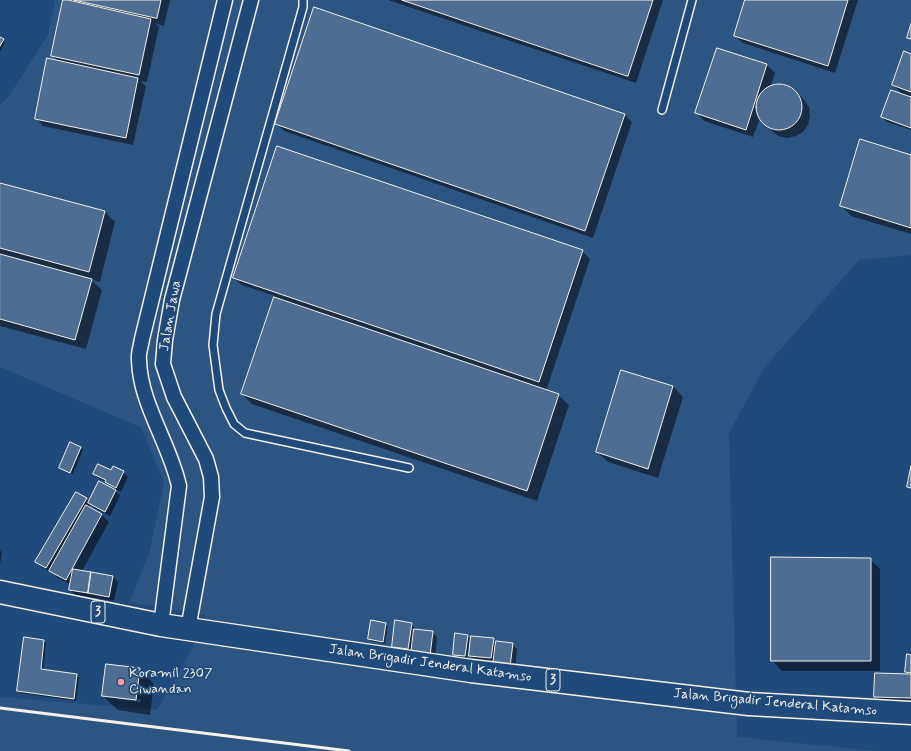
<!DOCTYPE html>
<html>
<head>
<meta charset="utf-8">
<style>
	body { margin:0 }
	canvas { display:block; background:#1f4a7a }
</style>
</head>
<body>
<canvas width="911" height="751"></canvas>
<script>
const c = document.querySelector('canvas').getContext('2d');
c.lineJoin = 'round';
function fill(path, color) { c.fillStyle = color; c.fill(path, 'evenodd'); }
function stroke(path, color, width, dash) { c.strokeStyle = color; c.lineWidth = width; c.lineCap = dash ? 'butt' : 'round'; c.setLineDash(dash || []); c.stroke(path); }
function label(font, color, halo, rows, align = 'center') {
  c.font = font + ' Mynerve,sans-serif'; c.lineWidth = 3.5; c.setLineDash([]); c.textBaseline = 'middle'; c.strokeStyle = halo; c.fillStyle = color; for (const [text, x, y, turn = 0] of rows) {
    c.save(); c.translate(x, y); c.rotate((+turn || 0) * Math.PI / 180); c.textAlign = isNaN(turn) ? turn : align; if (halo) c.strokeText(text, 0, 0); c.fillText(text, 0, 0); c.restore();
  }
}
const built = new Path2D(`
	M 55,0 L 911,0 L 911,255 L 859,260 L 764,368 L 729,433 L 737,737 L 877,751 L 0,751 L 0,697 L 157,710 L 192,649 L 205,615 L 130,602 L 150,550 L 164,483 L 142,428 L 0,367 L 0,105 L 9,96 L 48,35 Z`);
const shadow = new Path2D(`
	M 70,0 L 170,0 L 164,26 L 155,23 L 159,27 L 147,82 L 140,81 L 146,86 L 133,145 L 43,126 L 36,118 L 58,61 L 52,55 L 72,2 Z
	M 388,0 L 663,0 L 636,83 Z
	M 746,0 L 858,0 L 835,73 L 743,43 L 735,36 Z
	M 0,38 L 5,42 L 0,52 Z
	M 718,49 L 767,65 L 775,73 L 771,85 L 780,84 L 788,86 L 796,91 L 804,100 L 809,107 L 810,116 L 808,125 L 803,132 L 796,136 L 787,138 L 778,136 L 771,130 L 760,118 L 753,137 L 704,121 L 697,113 Z
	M 911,55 L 911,130 L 887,122 L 882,117 L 903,95 L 893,85 Z
	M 624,114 L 632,122 L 593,238 L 284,131 L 276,123 Z
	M 911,156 L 911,234 L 851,216 L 841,205 Z
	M 0,184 L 105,212 L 115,222 L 100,282 L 90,279 L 102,290 L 86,349 L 0,326 Z
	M 582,251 L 590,259 L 546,391 L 558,395 L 569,405 L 537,501 L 252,404 L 242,394 L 275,296 L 242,285 L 234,278 Z
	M 673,386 L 683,397 L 658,478 L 608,462 L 597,452 Z
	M 81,448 L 83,450 L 73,474 L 63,470 L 60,468 Z
	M 112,472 L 123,472 L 128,477 L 121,492 L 113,488 L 120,496 L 110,516 L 94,508 L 91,505 L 89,508 L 102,515 L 109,522 L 82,571 L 113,577 L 118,582 L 114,601 L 75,595 L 70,589 L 71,585 L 58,578 L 52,572 L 51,573 L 42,567 L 37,562 L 86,499 L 90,502 L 114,489 L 107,482 L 100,479 L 94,474 Z
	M 0,550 L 2,553 L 0,564 Z
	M 870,559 L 880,569 L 880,671 L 782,671 L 772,660 Z
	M 385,624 L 388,626 L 385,644 L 371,641 L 369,639 Z
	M 411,624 L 416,629 L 416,630 L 432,632 L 437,637 L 435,661 L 398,651 L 393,646 Z
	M 467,636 L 470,638 L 467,658 L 456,656 L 454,654 Z
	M 24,639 L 44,641 L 46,643 L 43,671 L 76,675 L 79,677 L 76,701 L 20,693 L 18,691 Z
	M 493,639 L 496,642 L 512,644 L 517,649 L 515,671 L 475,661 L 469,654 Z
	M 911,656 L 911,703 L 880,702 L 875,696 L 910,675 L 906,672 Z
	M 139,669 L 154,684 L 150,715 L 118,710 L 103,696 ZM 118,697 L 141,700 L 141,702 L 118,699 Z`);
const building = new Path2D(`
	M 63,0 L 68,0 L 151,19 L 139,75 L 51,56 Z
	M 74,0 L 161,0 L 157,18 Z
	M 402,0 L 653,0 L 628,76 Z
	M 745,0 L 848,0 L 828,66 L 734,36 Z
	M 314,7 L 625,114 L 585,231 L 275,124 Z
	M 911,24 L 911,39 L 907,38 Z
	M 0,37 L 4,39 L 0,46 Z
	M 717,48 L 767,64 L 746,130 L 695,113 Z
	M 904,51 L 911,54 L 911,92 L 892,85 Z
	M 47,58 L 138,78 L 126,138 L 35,119 Z
	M756 107a23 23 0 1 1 46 0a23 23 0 1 1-46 0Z
	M 891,90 L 911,97 L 911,128 L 881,117 Z
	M 860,139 L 911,155 L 911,228 L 840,206 Z
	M 277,146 L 583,250 L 539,382 L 233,278 Z
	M 0,183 L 105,211 L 89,272 L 0,248 Z
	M 0,254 L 92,279 L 75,340 L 0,319 Z
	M 274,297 L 559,394 L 527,491 L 241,394 Z
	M 621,370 L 673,386 L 648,469 L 596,452 Z
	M 70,442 L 81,447 L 70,473 L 59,468 Z
	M 98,464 L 111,470 L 113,466 L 124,471 L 116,488 L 105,482 L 106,480 L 93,474 Z
	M 911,466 L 911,488 L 907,487 Z
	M 99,481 L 116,490 L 105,512 L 88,503 Z
	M 76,492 L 87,498 L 46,568 L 35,562 Z
	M 86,505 L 102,514 L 66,580 L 49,571 Z
	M 771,557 L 871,558 L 871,661 L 771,661 Z
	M 73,569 L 91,572 L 88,593 L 69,590 Z
	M 91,572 L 113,576 L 109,597 L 88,593 Z
	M 371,620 L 386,623 L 383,642 L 368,639 Z
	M 395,620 L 412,623 L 408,649 L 392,647 Z
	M 414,629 L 433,631 L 430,656 L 411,654 Z
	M 455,633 L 468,635 L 465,656 L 453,655 Z
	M 471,636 L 494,638 L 491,658 L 469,656 Z
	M 24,637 L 44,640 L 41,669 L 77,674 L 74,699 L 17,691 Z
	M 496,641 L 513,643 L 510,667 L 493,665 Z
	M 907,654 L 911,655 L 911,673 L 905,672 Z
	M 106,664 L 140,668 L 136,700 L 102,696 Z
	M 875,673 L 911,674 L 911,698 L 874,697 Z`);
const lane = new Path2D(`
	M 303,0 L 303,7 L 216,314 L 213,345 L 219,390 L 226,408 L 234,424 L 245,433 L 409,468
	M 662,110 L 692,0`);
const street = new Path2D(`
	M 161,625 L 179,486 C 170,444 140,404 139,360 C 138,354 141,346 142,339 L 225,0
	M 188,629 L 212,497 L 211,477 L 206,459 L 174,397 L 163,364 L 165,340 L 172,300 L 251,0`);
const highway = new Path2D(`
	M 0,592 L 161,625 L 471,671 L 749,704 L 911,713`);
const rail = new Path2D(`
	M 0,708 L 349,751`);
const markers = [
	[121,682,4,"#ff9aa2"]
];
const shields = [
	[98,612,14],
	[553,680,14]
];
const shieldNames = [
	["3",98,612],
	["3",553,680]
];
const streetNames = [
	["Jalan Jawa",171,316,-80],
	["Jalan Brigadir Jenderal Katamso",430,664,8],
	["Jalan Brigadir Jenderal Katamso",775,703,5]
];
const poiNames = [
	["Koramil 2307",129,674],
	["Ciwandan",129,690]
];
fill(built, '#2d5581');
fill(shadow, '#0007');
fill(building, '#4d6e92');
stroke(building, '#f4f1e8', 1);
stroke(lane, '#f4f1e8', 10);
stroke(street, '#f4f1e8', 17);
stroke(highway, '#f4f1e8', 25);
stroke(lane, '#1f4a7a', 7);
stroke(street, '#1f4a7a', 14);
stroke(highway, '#1f4a7a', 22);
stroke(rail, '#f4f1e8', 3);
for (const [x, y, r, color] of markers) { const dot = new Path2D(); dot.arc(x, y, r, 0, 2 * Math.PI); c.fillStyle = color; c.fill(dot); stroke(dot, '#1f4a7a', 1.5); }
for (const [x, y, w] of shields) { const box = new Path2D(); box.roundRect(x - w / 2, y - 11, w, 22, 3); c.fillStyle = '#1f4a7a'; c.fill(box); stroke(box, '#f4f1e8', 1); }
label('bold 13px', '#f4f1e8', null, shieldNames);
label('14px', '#f4f1e8', '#1f4a7a', streetNames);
label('14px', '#f4f1e8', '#1f4a7a', poiNames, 'left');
</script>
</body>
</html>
